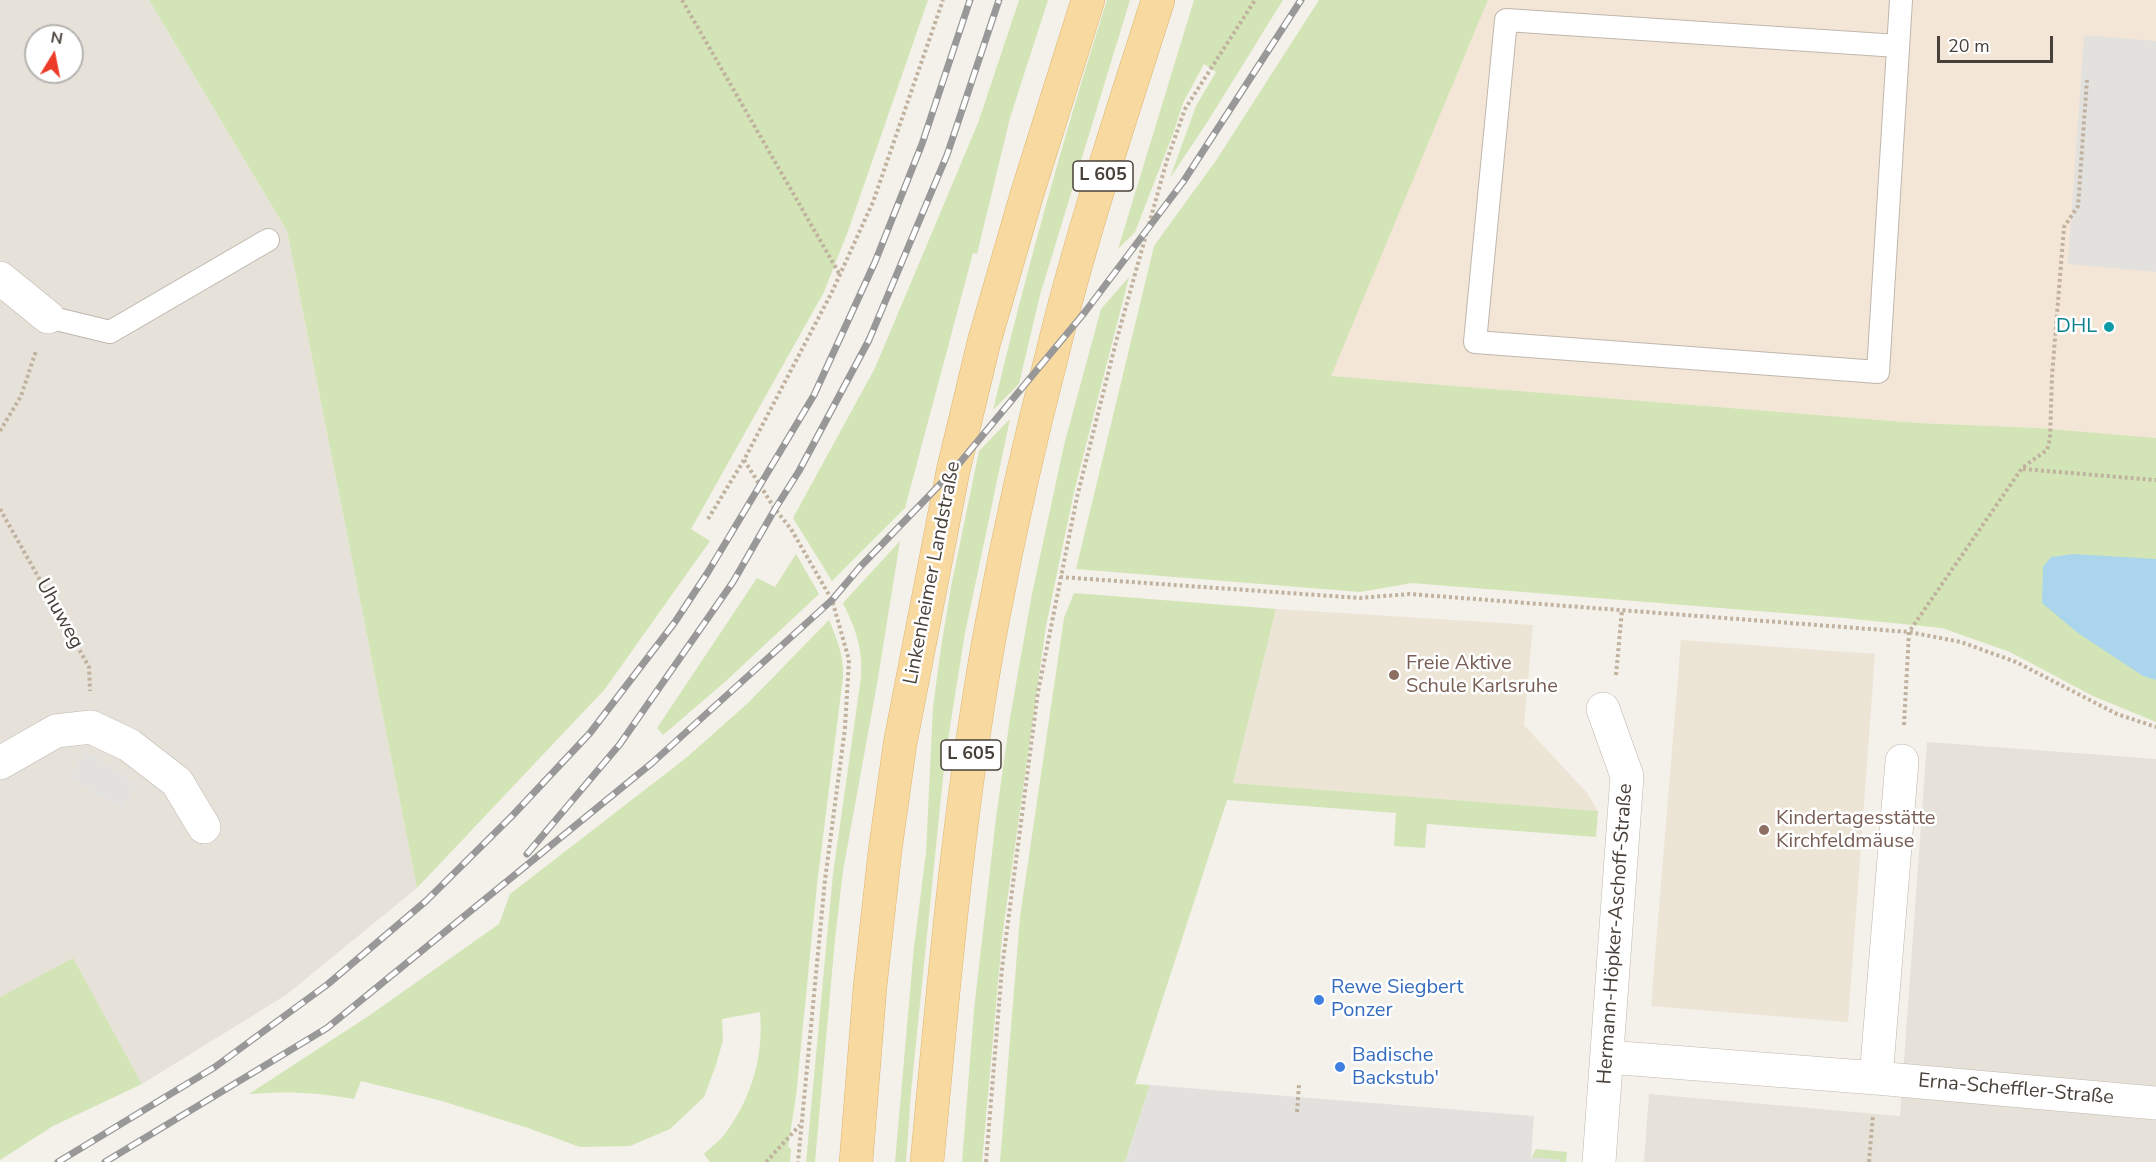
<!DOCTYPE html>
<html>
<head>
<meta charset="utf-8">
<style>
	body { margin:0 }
	#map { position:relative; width:2156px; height:1162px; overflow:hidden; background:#f4f0ea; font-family:"Nunito Sans",sans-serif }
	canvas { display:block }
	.north { position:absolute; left:24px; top:24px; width:60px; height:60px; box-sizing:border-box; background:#fff; border:2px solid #b6b3b0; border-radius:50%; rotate:10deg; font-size:16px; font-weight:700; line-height:24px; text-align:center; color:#484139 }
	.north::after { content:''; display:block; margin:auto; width:21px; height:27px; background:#ec3b29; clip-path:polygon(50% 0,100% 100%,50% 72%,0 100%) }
	.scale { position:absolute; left:1937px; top:36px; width:116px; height:27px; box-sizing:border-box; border:3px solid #484139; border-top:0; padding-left:8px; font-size:18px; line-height:21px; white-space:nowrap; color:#484139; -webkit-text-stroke:4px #fff; paint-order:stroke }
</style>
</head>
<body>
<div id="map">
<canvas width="2156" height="1162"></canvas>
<div class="north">N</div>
<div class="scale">20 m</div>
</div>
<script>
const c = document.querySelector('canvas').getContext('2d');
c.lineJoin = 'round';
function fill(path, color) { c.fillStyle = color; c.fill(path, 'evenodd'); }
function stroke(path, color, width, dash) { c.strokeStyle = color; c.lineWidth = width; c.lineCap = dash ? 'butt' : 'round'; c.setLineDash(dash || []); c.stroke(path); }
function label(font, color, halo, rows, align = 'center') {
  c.font = font + ' "Nunito Sans",sans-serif'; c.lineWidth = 5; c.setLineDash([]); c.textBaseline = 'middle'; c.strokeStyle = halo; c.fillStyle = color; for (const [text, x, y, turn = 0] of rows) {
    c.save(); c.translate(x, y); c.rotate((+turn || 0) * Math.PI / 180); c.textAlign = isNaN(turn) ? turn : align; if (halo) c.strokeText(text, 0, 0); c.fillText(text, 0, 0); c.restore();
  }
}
const residential = new Path2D(`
	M 0,0 L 149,0 L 287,231 L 417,888 L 286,995 L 142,1084 L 73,959 L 0,997 ZM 36,36 L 72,36 L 72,72 L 36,72 Z
	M 1927,742 L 2156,759 L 2156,1162 L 1644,1162 L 1649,1094 L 1900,1116 Z`);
const commercial = new Path2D(`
	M 1488,0 L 2156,0 L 2156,438 L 2039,428 L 1918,423 L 1330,376 Z`);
const education = new Path2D(`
	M 1276,609 L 1533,625 L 1524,725 L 1587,793 L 1598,811 L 1233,783 Z
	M 1681,640 L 1875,654 L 1848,1022 L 1651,1006 Z`);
const green = new Path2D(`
	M 149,0 L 928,0 L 848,231 L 824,292 L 691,529 L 710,541 L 605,689 L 417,888 L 287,231 Z
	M 1019,0 L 1048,0 L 1010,118 L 977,254 L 973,253 L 905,508 L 832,581 L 793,518 L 875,368 L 978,123 Z
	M 1107,0 L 1130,0 L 1040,295 L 1019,384 L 993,410 C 1026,272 1064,135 1107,0 Z
	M 1194,0 L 1283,0 L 1208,121 L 1170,178 L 1196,106 L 1216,72 L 1204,64 L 1183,103 L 1173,134 L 1135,232 L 1118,249 Z
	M 1319,0 L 1488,0 L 1331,376 L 1918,423 L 2039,428 L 2156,438 L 2156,722 L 2093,696 L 2010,652 L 1942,628 L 1844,618 L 1412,583 L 1360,592 L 1076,569 L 1154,246 L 1217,159 Z
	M 1129,277 L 1074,492 L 1046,626 L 1002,938 L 982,1162 L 962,1162 L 974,1010 L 996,818 L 1010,718 L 1032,594 L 1064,445 L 1101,309 Z
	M 1010,419 L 965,633 L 945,758 L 911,1092 L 906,1162 L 895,1162 L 914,947 L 926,853 L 933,707 L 941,648 L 951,587 L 979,451 Z
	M 900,541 L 877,684 L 843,871 L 835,939 L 815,1162 L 806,1162 L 833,874 L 861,677 C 863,649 855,627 843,603 Z
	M 796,554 L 819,594 L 726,681 L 663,735 L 657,728 L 757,578 L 775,587 Z
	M 1074,593 L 1276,609 L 1233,783 L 1598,811 L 1596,837 L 1427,824 L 1425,848 L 1394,846 L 1396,813 L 1227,800 L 1135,1084 L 1150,1085 L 1125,1162 L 1000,1162 L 1020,917 L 1064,618 Z
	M 829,620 C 837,639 844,656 843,677 L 817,885 L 796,1096 L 788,1147 L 791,1149 L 790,1162 L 710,1162 L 704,1154 C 711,1147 721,1140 727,1131 C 752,1097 764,1054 760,1012 L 722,1019 L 723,1040 L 716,1065 L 704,1097 L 670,1129 L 630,1146 L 580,1147 L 528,1128 L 442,1101 L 361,1081 L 354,1099 C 315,1092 288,1091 249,1094 L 370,1015 L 499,924 L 510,894 L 686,758 L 748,703 Z
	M 73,958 L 142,1084 L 53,1126 L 0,1160 L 0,997 Z
	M 1536,1149 L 1567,1152 L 1566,1162 L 1560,1162 L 1560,1160 L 1531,1158 Z`);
const parking = new Path2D(`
	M 2084,35 L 2156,41 L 2156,272 L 2068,264 Z
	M 85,752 L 137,784 L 122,810 L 70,777 Z
	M 1150,1085 L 1534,1116 L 1531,1157 L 1560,1160 L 1560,1162 L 1125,1162 Z`);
const water = new Path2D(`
	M 2073,554 L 2156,559 L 2156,680 L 2143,676 L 2078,633 L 2042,603 L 2043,567 L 2051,557 Z`);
const path = new Path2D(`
	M 682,0 L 840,275
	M 0,431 L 21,396 L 36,351
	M 744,460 L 775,509 L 791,529 L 832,600 L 849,660 L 845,728 L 825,880 L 798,1162
	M 2023,469 L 2156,480
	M 0,509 L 89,667 L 90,691
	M 708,519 L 744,460 L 832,292 L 873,202 L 943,0
	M 1060,577 L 1360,598 L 1409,594 L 1909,632 L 1961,642 L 2016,662 L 2117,714 L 2156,727
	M 1616,675 L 1622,610
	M 1904,725 L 1909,632 L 2022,468 L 2047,450 L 2050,439 L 2052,376 L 2064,227 L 2078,206 L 2087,80
	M 1297,1112 L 1299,1085
	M 766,1162 L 800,1125
	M 986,1162 L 1002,968 L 1038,692 L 1077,497 L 1116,342 L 1167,160 L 1185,109 L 1255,0
	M 1869,1162 L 1873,1115`);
const lane = new Path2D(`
	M 1898,46 L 1506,20 L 1475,342 L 1878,372 L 1901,0
	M 48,317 L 110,332 L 268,240`);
const street = new Path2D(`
	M 0,278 L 48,317
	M 0,763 L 56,731 L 91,727 L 129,745 L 177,782 L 204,827
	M 1608,1057 L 1876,1078 L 2156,1103
	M 1876,1078 L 1902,761
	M 1599,1162 L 1627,776 L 1603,709`);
const primary = new Path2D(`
	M 856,1162 L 870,987 L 885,851 L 900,744 L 953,471 L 984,342 L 1027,194 L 1088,0
	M 927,1162 C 944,982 959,801 992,623 C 1009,533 1029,443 1052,355 C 1081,235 1121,117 1158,0`);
const rail = new Path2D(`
	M 527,854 L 620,744 L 733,582 L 775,509 L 799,471 L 869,340 L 947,155 L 999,0
	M 58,1162 L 215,1067 L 328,984 L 426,901 L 512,816 L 590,733 L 675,622 L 708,572 L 814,395 L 875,262 L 922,144 L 970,0
	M 105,1162 L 327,1028 L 652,763 L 832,600 L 860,567 L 953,471 L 1085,312 L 1183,182 L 1301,0`);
const markers = [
	[2109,327,6,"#0f9aa8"],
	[1394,675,6,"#8d6e63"],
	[1764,830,6,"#8d6e63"],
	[1319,1000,6,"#3f7fe0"],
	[1340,1067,6,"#3f7fe0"]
];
const shields = [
	[1103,176,60],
	[971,755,60]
];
const shieldNames = [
	["L 605",1103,176],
	["L 605",971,755]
];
const cultureNames = [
	["DHL",2097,327]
];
const streetNames = [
	["Linkenheimer Landstraße",933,573,-79],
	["Uhuweg",59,614,61],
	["Hermann-Höpker-Aschoff-Straße",1616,934,-86],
	["Erna-Scheffler-Straße",2016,1090,5]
];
const educationNames = [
	["Freie Aktive",1406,664],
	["Schule Karlsruhe",1406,687],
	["Kindertagesstätte",1776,819],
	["Kirchfeldmäuse",1776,842]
];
const shopNames = [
	["Rewe Siegbert",1331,988],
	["Ponzer",1331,1011],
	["Badische",1352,1056],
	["Backstub'",1352,1079]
];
fill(residential, '#e7e2d9');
fill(commercial, '#f4e6d7');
fill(education, '#ece4d5');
fill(green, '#d3e5b6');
fill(parking, '#e3e1de');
fill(water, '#abd5ec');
stroke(lane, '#bfb7ad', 24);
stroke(street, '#bfb7ad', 34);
stroke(primary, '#dcb570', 34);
stroke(path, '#c0b29f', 4, [3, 3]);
stroke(lane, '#fff', 22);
stroke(street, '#fff', 33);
stroke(primary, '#f8d99f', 33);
stroke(rail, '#989898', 7);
stroke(rail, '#fff', 4.5, [14]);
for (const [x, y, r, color] of markers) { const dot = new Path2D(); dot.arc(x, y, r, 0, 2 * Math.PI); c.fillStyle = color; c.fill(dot); stroke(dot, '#fff', 2); }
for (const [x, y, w] of shields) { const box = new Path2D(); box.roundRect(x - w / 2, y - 15, w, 30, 4.5); c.fillStyle = '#fff'; c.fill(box); stroke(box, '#484139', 1.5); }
label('bold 18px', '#484139', null, shieldNames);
label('20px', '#0d838f', '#fff', cultureNames, 'right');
label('20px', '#484139', '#fff', streetNames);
label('20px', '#785e54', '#fff', educationNames, 'left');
label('20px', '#366cbe', '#fff', shopNames, 'left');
</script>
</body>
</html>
